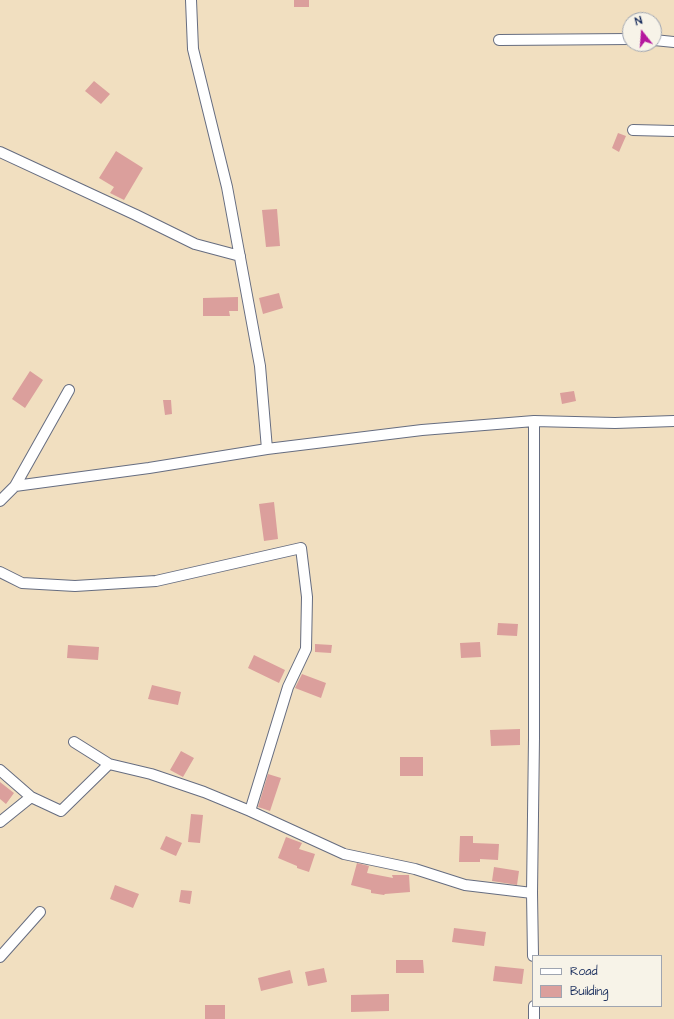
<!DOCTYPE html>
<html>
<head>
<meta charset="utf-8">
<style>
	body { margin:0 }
	#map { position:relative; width:674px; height:1019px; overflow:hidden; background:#f1dfc0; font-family:"Architects Daughter",sans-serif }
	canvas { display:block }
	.legend { position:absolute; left:532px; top:955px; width:130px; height:52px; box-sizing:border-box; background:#f7f3e8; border:1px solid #9fa5b1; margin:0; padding:5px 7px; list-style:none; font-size:12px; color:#1b2f5e }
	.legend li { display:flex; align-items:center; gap:8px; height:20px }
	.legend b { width:20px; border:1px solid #9fa5b1 }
	.north { position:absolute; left:622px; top:12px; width:40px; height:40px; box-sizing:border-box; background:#f7f3e8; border:1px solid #9fa5b1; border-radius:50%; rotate:343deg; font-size:11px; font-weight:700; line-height:16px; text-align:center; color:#1b2f5e }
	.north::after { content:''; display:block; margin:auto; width:14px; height:18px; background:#b5179e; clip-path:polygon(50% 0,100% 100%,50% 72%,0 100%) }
</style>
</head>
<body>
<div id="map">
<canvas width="674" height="1019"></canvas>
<ul class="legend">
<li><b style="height:5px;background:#fff"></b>Road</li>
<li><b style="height:11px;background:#db9f9c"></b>Building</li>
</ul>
<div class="north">N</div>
</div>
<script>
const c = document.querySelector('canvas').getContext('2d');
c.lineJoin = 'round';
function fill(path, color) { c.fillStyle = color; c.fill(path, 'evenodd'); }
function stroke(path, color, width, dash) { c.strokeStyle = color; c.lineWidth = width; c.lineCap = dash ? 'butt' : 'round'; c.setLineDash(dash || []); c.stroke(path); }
const building = new Path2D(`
	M 294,0 L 309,0 L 309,7 L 294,7 Z
	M 94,81 L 110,94 L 101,104 L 85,91 Z
	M 618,133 L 626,136 L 619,152 L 612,148 Z
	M 116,151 L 143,168 L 124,200 L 110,193 L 114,187 L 99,178 Z
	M 277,209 L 280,246 L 266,247 L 262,210 Z
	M 279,293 L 283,308 L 263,314 L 259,298 Z
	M 238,297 L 238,311 L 229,311 L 230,316 L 203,316 L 203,298 Z
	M 30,371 L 43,380 L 25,408 L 12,399 Z
	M 574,391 L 576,401 L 562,404 L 560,393 Z
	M 163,400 L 171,400 L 172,414 L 165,415 Z
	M 274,502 L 278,539 L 264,541 L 259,504 Z
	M 498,623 L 518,624 L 517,636 L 497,635 Z
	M 480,642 L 481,657 L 461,658 L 460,643 Z
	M 315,644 L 332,645 L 331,653 L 315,652 Z
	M 68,645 L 99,647 L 98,660 L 67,658 Z
	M 254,655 L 285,670 L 279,683 L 248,668 Z
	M 302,674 L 326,683 L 321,698 L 295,688 Z
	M 152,685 L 181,692 L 178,705 L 148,699 Z
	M 520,729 L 520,745 L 491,746 L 490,730 Z
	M 181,751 L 194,758 L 183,777 L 170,770 Z
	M 400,757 L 423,757 L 423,776 L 400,776 Z
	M 268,774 L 281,778 L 270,811 L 258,807 Z
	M 0,782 L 14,793 L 6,804 L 0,799 Z
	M 191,814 L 203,815 L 200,843 L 188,842 Z
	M 166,836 L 182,843 L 176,856 L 160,849 Z
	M 460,836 L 473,836 L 473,843 L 499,844 L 498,860 L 480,859 L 480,862 L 459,862 Z
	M 286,837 L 302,843 L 299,849 L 315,854 L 309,872 L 297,868 L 297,866 L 278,858 Z
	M 357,863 L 369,866 L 367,873 L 393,878 L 392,875 L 409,875 L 410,892 L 385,894 L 384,895 L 371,893 L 371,890 L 351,885 Z
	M 494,867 L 519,871 L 517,885 L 492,881 Z
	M 115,885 L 139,894 L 133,908 L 110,899 Z
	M 181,890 L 192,891 L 190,904 L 179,902 Z
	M 454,928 L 486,932 L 484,946 L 452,942 Z
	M 396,960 L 423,960 L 424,973 L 396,973 Z
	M 495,966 L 524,969 L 522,984 L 493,981 Z
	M 324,968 L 327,982 L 308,986 L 305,972 Z
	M 290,970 L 293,983 L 261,991 L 258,978 Z
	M 389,994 L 389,1011 L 351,1012 L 351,995 Z
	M 205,1005 L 225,1005 L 225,1019 L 205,1019 Z`);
const street = new Path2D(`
	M 191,0 L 193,49 L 227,187 L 260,366 L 267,449
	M 499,40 L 630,39
	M 654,40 L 674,42
	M 633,130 L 674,131
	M 0,152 L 136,215 L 195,244 L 240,256
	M 15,486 L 149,468 L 267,449 L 422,430 L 534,421 L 615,423 L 674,421
	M 0,501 L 15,486 L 69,390
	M 0,572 L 22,583 L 75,586 L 156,581 L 301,548 L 307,597 L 306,649 L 288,687 L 250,811
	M 74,742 L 109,764 L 151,774 L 204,792 L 250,811 L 344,854 L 415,869 L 465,885 L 532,893
	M 0,770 L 31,797 L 61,811 L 109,764
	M 0,822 L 31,797
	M 533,956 L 532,893 L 534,738 L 534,421
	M 0,957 L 40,912
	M 534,1006 L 534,1019`);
fill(building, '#db9f9c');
stroke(street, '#666d80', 12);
stroke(street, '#fff', 10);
</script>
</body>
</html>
